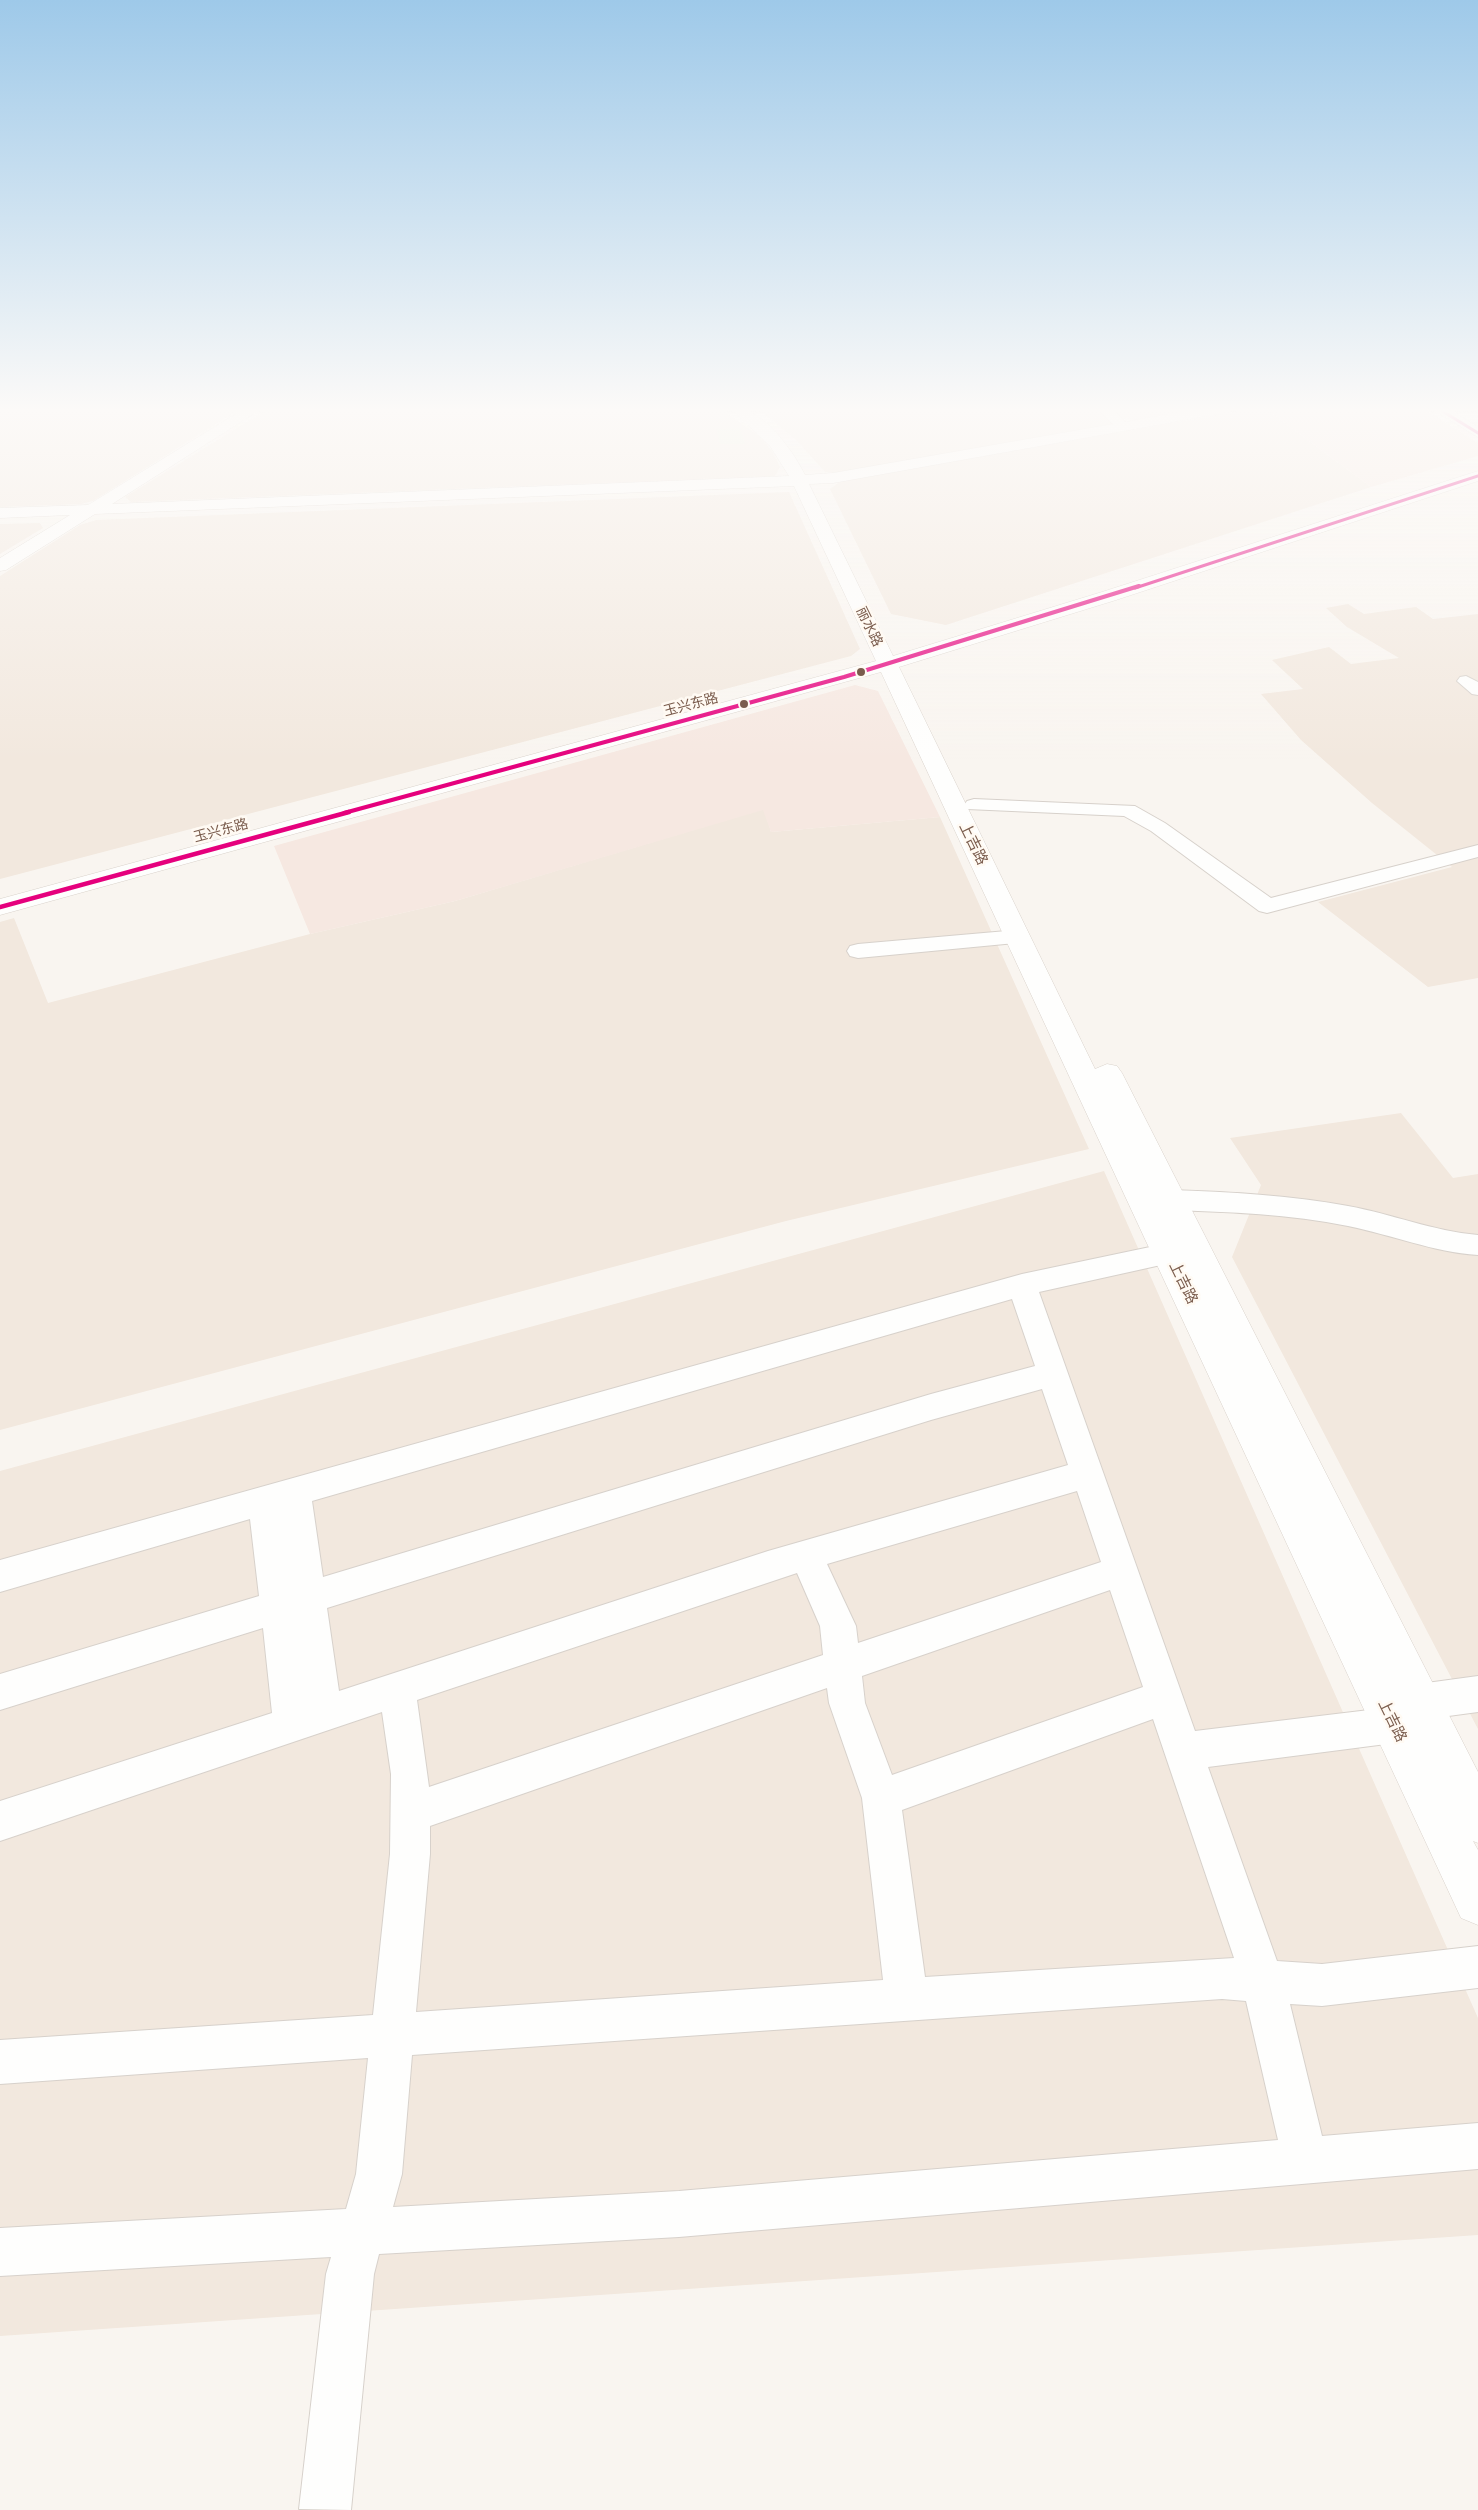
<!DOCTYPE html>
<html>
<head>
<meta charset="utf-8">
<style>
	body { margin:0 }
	canvas { display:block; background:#f9f5f0 }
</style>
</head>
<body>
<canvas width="1478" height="2510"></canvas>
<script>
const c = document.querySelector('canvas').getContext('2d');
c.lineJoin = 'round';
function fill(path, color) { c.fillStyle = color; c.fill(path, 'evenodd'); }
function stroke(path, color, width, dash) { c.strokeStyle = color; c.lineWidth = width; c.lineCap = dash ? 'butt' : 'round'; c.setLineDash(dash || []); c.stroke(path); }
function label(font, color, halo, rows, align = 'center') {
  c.font = font + ' Manrope,"Noto Sans SC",sans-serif'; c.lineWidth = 5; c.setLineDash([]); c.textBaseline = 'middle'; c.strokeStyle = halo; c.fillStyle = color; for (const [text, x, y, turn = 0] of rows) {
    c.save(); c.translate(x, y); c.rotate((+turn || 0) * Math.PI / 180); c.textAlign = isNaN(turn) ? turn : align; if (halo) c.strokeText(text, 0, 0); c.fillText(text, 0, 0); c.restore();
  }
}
const residential = new Path2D(`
	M 0,409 L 240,409 L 93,501 L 81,504 L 0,507 Z
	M 268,409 L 721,409 L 759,436 L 772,451 L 780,467 L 775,476 L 131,502 L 125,497 Z
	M 758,409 L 1098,409 L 1116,424 L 837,473 L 825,472 L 796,440 Z
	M 1112,409 L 1204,409 L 1141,421 L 1122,418 Z
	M 1252,409 L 1266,409 L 1371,487 L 946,625 L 891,614 L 830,489 L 841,481 Z
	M 789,492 L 860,649 L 851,656 L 0,879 L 0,576 L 80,525 L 96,520 Z
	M 40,523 L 43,528 L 0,554 L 0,524 Z
	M 1348,604 L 1364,614 L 1416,607 L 1433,619 L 1478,614 L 1478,978 L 1428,987 L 1318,902 L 1452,867 L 1372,803 L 1301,740 L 1261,694 L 1303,689 L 1272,660 L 1329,647 L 1351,664 L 1399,658 L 1347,627 L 1326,608 Z
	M 764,809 L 771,832 L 940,817 L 1089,1149 L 786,1221 L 0,1430 L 0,922 L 14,918 L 48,1003 L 310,934 L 455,901 Z
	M 1401,1113 L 1453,1178 L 1478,1174 L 1478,1729 L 1232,1257 L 1261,1185 L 1230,1138 Z
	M 1104,1171 L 1478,2018 L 1478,2235 L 0,2336 L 0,1471 Z`);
const commercial = new Path2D(`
	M 1266,409 L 1424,409 L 1478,443 L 1478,456 L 1371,487 Z
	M 855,685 L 878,691 L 940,817 L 771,832 L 763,810 L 455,901 L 310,934 L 274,846 Z`);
const green = new Path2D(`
	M 740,428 L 745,444 L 720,444 L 716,429 Z`);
const street = new Path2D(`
	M 1098,409 L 1112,409 L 1130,427 L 1129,430 L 1119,430 Z
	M 1466,676 L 1478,682 L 1478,695 L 1472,694 L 1457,681 L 1460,677 Z
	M 974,799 L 1135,806 L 1165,823 L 1271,898 L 1478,845 L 1478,857 L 1267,913 L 1259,911 L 1151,831 L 1124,816 L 967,809 L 964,805 L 967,801 Z
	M 1018,930 L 1026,932 L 1029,937 L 1026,942 L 858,958 L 850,956 L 847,951 L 850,946 L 858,944 Z
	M 1170,1190 C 1230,1192 1290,1195 1348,1206 C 1392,1214 1433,1231 1478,1235 L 1478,1255 C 1433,1252 1392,1235 1348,1226 C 1290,1214 1230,1212 1170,1210 L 1160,1207 L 1156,1200 L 1160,1193 Z
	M 1169,1243 L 1179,1247 L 1183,1254 L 1179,1261 L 1039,1292 L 1195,1731 L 1394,1707 L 1404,1711 L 1401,1702 L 1406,1689 L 1419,1684 L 1478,1676 L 1478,1712 L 1419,1720 L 1409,1716 L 1413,1725 L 1407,1738 L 1394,1743 L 1208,1767 L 1277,1961 L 1322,1964 L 1478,1946 L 1478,1988 L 1322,2006 L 1290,2004 L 1322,2136 L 1478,2123 L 1478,2169 L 679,2237 L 379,2254 L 374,2274 L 351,2510 L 299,2509 L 326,2274 L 331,2257 L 0,2276 L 0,2228 L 346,2209 L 356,2174 L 368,2058 L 0,2084 L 0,2040 L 373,2015 L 390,1854 L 391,1774 L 382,1712 L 0,1841 L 0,1801 L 272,1713 L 263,1628 L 0,1710 L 0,1674 L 259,1596 L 250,1519 L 0,1592 L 0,1560 L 1022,1274 ZM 1012,1299 L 1035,1366 L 931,1394 L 323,1577 L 312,1501 ZM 1042,1389 L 1068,1465 L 768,1551 L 339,1691 L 327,1608 L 931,1420 ZM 1077,1491 L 1101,1562 L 858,1643 L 856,1626 L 827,1564 ZM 797,1573 L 820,1626 L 823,1655 L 429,1787 L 417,1700 ZM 1110,1590 L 1143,1687 L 892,1775 L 865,1703 L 862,1676 ZM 827,1688 L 829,1703 L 862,1798 L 883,1980 L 416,2012 L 430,1854 L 430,1826 ZM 1153,1719 L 1234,1958 L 925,1977 L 902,1810 ZM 1222,1999 L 1246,2001 L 1278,2140 L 679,2191 L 393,2207 L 402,2174 L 412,2055 Z`);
const secondary = new Path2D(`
	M 244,409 L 261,409 L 112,504 L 789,476 L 770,446 L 731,409 C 737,409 744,408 749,411 C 773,424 793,451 805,475 L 833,473 L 1199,409 L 1231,409 L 1224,413 L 833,483 L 809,484 L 893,656 L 1102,592 L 1478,471 L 1478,481 L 1116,600 L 899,667 L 1095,1069 L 1107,1064 L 1117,1066 L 1122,1073 L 1478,1772 L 1478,1843 L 1473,1841 L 1478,1850 L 1478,1925 L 1461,1918 L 881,672 L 0,915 L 0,899 L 876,661 L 794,486 L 95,514 L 6,570 L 0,571 L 0,558 L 70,515 L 0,518 L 0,508 L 88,505 Z
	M 1432,409 L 1449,409 L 1478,427 L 1478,437 Z`);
const bus1Far2 = new Path2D(`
	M 1439,409 L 1478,433
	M 1135,588 L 1478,476`);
const bus1Far1 = new Path2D(`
	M 344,813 L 844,677 L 1139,586`);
const bus1 = new Path2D(`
	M 0,907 L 349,812`);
const markers = [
	[861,672,5,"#7a5c4d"],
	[744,704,5,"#7a5c4d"]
];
const farStreetnames = [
	["丽水路",869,627,64],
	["玉兴东路",691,705,-15],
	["玉兴东路",221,831,-15]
];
const streetNames = [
	["上吉路",973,844,64],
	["上吉路",1183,1283,64],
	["上吉路",1392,1721,64]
];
fill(residential, '#f2e8de');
fill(commercial, '#f6e8e1');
fill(green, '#e7f0db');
stroke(street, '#d7d1cb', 2);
stroke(secondary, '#d9d2cb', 1);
fill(street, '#fefefd');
fill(secondary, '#fefefd');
stroke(bus1Far2, '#e5007d', 3);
stroke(bus1Far1, '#e5007d', 4);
stroke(bus1, '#e5007d', 4.5);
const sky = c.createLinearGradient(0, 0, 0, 761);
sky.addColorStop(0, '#9ec9e9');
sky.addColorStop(0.54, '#fcfaf8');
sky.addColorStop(1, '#fcfaf800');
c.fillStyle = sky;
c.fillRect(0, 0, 1478, 761);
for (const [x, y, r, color] of markers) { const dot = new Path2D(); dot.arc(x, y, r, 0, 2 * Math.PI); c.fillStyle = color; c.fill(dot); stroke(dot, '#fffaf3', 2); }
label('14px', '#7a5c4d', '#fffaf3', farStreetnames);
label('15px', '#7a5c4d', '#fffaf3', streetNames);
</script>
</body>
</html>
